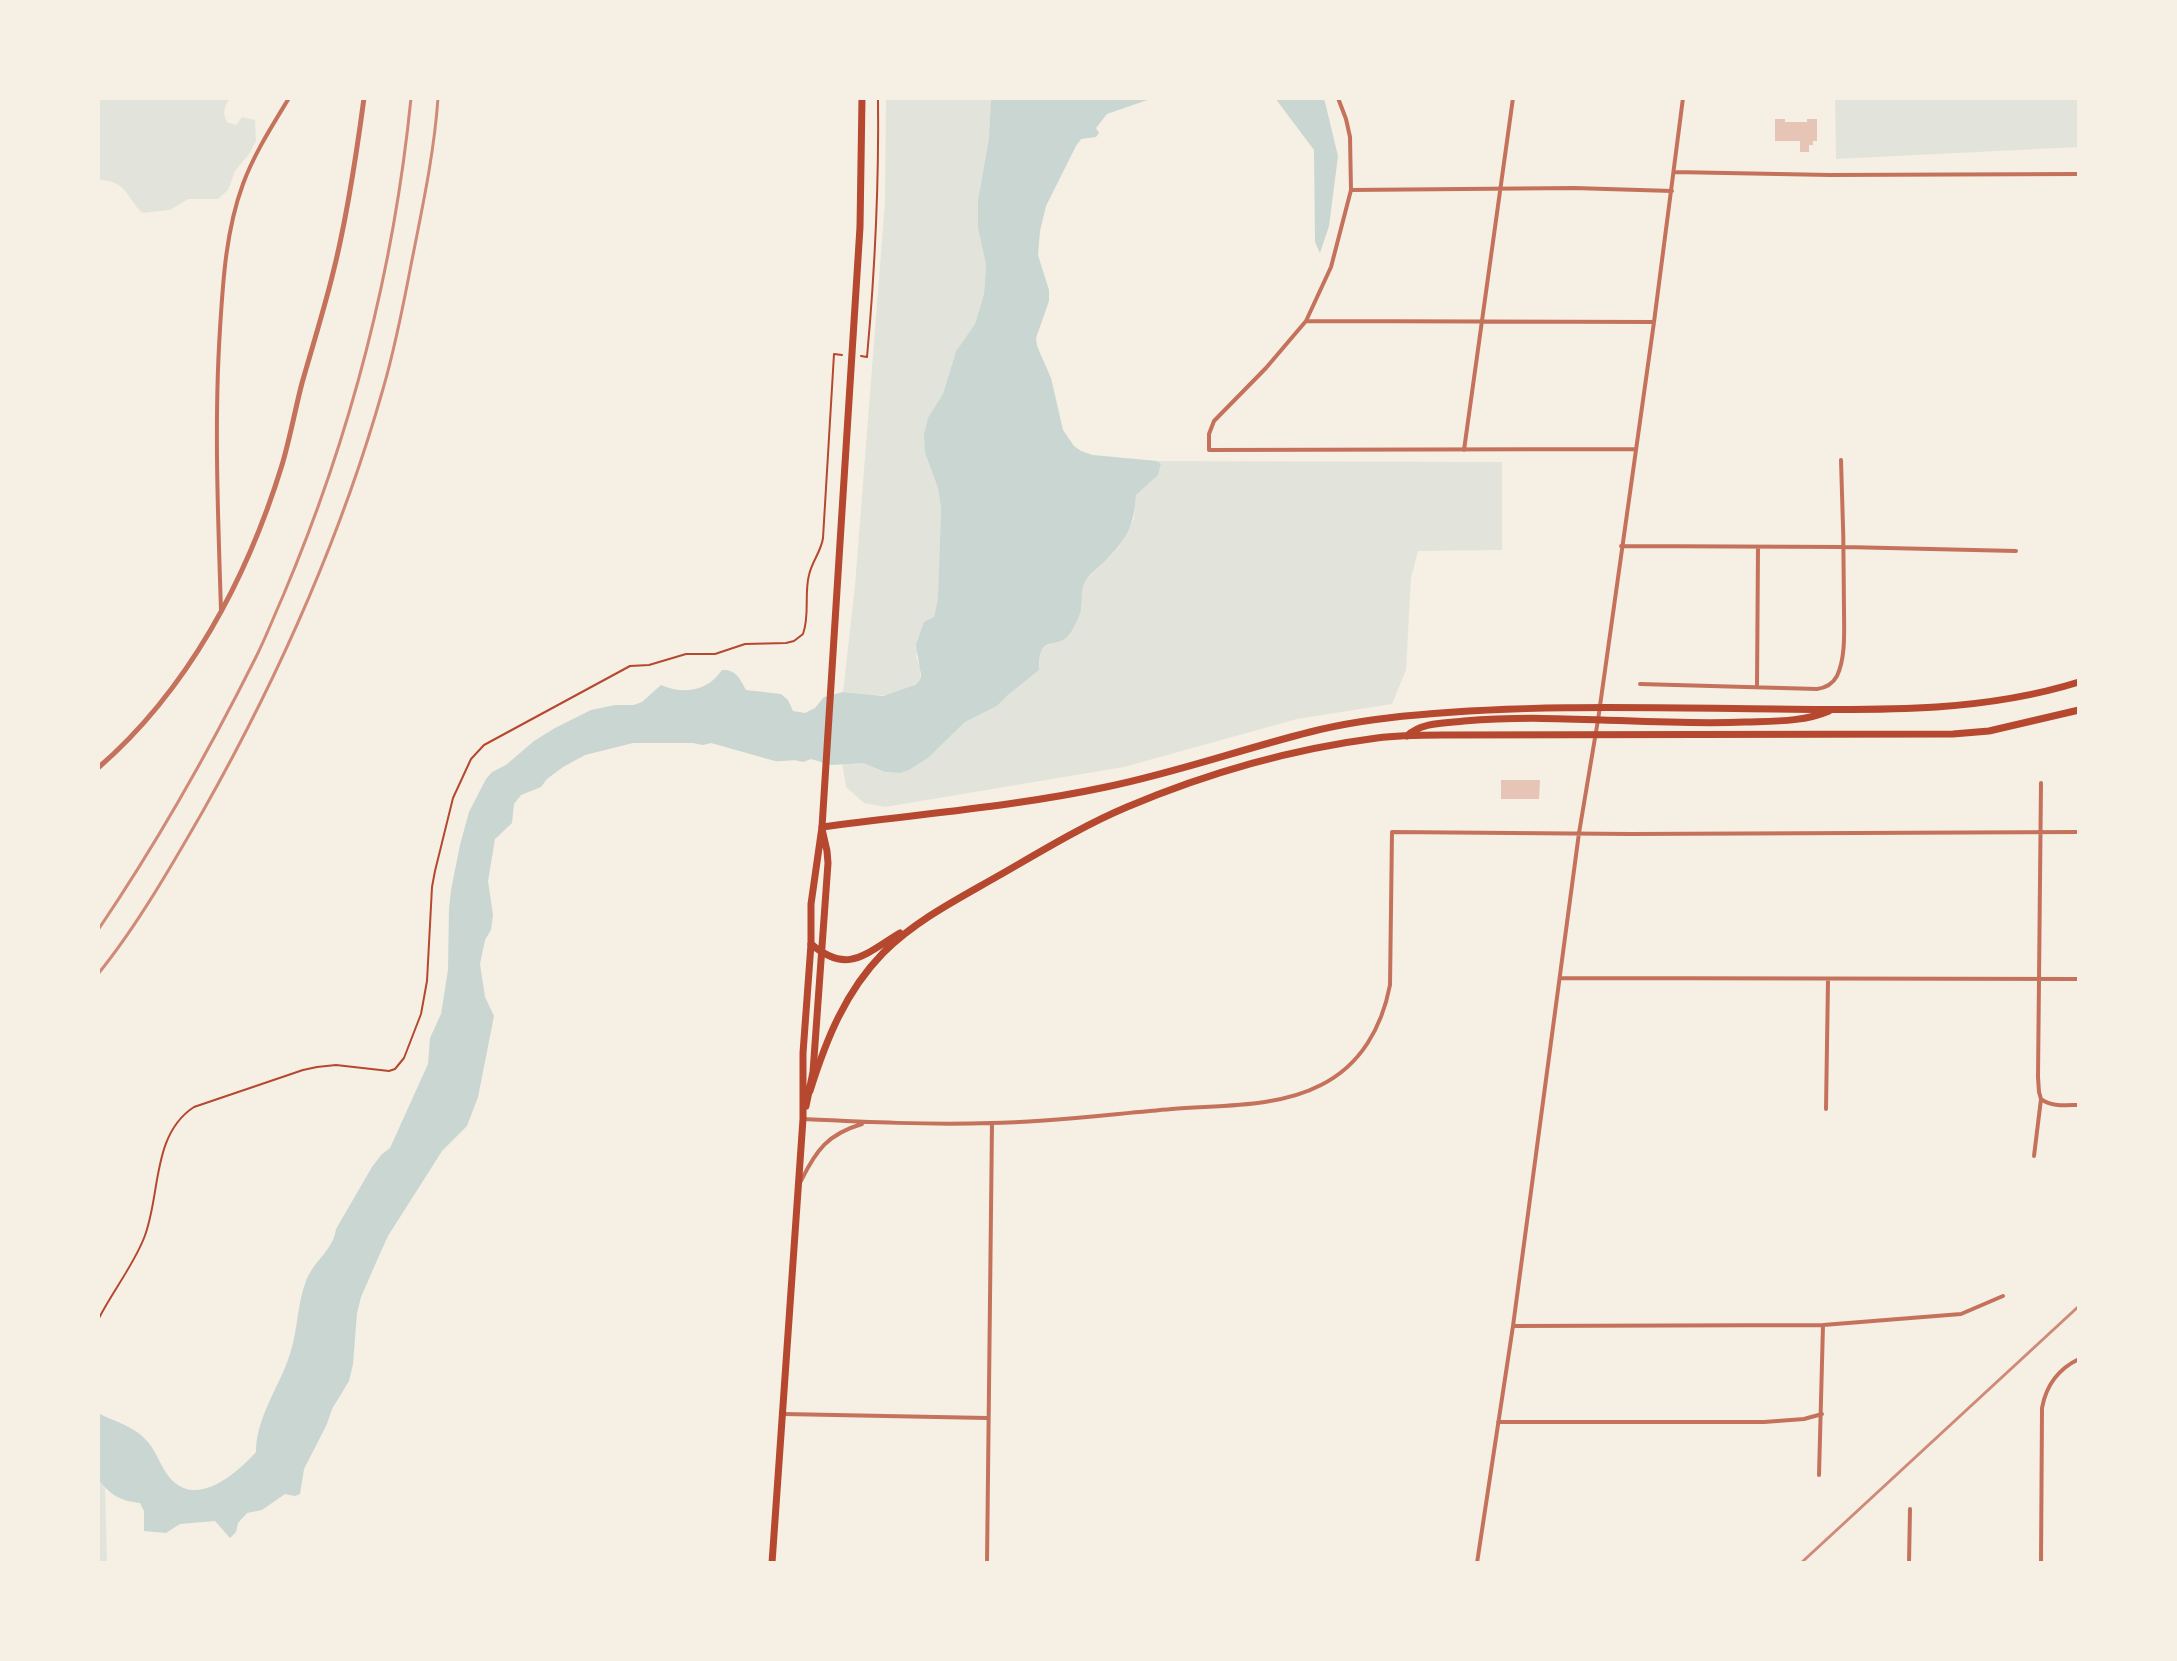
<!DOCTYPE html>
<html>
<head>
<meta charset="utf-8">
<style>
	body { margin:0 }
	#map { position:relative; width:2177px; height:1661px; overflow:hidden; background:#f6efe4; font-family:Inter,sans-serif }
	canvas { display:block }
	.frame { position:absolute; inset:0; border:100px solid #f6efe4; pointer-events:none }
</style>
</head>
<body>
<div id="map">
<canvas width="2177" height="1661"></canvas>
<div class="frame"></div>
</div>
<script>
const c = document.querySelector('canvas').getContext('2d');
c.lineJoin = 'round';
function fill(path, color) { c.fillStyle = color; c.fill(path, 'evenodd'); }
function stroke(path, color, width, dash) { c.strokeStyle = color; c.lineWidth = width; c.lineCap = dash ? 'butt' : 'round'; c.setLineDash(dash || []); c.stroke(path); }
const green = new Path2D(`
	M 98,98 L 230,98 C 224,107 222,112 227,122 L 236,125 L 242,117 L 255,120 L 256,141 L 249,154 L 235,171 L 228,190 L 218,199 L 188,199 L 170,210 L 142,213 C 125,195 127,181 98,180 Z
	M 886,98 L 991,98 L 989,138 L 978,200 L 978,228 L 986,265 L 984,294 L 975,324 L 956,351 L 943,394 L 929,418 L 925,453 L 938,488 L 941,509 L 939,573 L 938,598 L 934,617 L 916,656 L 920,667 L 920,680 C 899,702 869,694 843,692 L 855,585 L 885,202 Z
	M 1762,98 L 2079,98 L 2079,147 L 1836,159 L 1835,98 L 1761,100 Z
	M 1157,461 L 1502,462 L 1502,550 L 1418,551 L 1411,578 L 1406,670 L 1392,704 L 1297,719 L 1124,767 L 885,807 L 864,803 L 846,787 L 842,763 L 863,763 L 885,772 L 900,773 L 909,770 L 928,758 L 965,722 L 997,706 L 1008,695 L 1039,670 C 1040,653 1039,646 1057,642 L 1082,607 L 1081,589 L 1086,580 L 1119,547 L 1134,519 L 1136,495 L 1158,474 L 1161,464 Z
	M 98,1480 L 105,1488 L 107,1563 L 98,1563 Z`);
const water = new Path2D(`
	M 991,98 L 1153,98 L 1107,114 L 1096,128 L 1099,133 L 1096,137 L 1081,139 L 1076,146 L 1046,206 L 1040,231 L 1038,255 L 1049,290 L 1049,301 L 1036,338 L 1037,346 L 1051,378 L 1063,430 L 1074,446 L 1081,451 L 1093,455 L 1157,461 L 1161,464 L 1158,475 L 1136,495 C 1134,526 1127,539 1105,561 C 1098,568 1088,575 1084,584 C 1080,592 1083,600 1081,609 C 1080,616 1075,625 1071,632 C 1057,653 1039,630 1039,670 L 1008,695 L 997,706 L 965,722 L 928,758 L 909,770 L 900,773 L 885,772 L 863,763 L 831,765 L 811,759 L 803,762 C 792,758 786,762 775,761 L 711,743 L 703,745 L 693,743 L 633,743 L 585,755 L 563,767 L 547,779 L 541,787 L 521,795 L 514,804 L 512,823 L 495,839 L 488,881 L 493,915 L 491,930 L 485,940 L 480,964 L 485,997 L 494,1016 L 478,1097 L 467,1126 L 442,1151 L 388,1236 L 378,1258 L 361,1297 L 357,1313 L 353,1364 L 349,1381 L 332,1409 L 327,1424 L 304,1469 L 300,1494 L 295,1496 L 285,1494 L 262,1510 L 247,1513 L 238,1523 L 236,1532 L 230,1538 L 215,1521 L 180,1524 L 166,1533 L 144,1531 L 144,1511 L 140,1503 C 118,1500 113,1496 98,1480 L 98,1413 C 115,1422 134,1426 147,1441 C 157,1452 161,1468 170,1478 C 197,1509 237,1473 256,1452 C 256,1417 280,1386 290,1354 C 298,1330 297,1304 306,1281 C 314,1260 333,1251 336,1229 L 372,1167 L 382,1154 L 390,1148 L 428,1064 L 430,1038 L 441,1014 L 448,970 L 449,909 L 451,890 L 460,845 L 469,812 L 486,779 L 492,772 L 506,765 L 534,741 L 555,728 L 591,710 L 615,705 L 634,705 L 642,702 L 661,685 C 684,695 708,691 722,670 C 736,669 740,679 746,690 L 781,694 L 788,700 L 793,711 L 805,713 L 815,708 L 824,697 L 843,692 L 883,696 L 915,685 L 920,680 L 921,675 L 916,645 L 924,622 L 934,617 L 938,598 L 941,509 L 938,488 L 925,453 L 924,435 L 928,418 L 943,394 L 956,351 L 975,324 L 984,294 L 986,265 L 978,228 L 978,200 L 989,138 Z
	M 1275,98 L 1324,98 L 1338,156 L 1329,226 L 1320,253 L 1315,242 L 1314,150 Z`);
const building = new Path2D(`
	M 1775,119 L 1785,119 L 1785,122 L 1807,122 L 1807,119 L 1817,119 L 1817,141 L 1813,141 L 1813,145 L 1809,145 L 1809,152 L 1800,152 L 1800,141 L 1775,141 Z
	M 1501,780 L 1540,780 L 1539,799 L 1501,799 Z`);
const path = new Path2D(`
	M 861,356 L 867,357 C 875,270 879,184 878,98
	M 98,1320 C 112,1292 133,1266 144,1238 C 161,1196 151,1135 194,1107 L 303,1070 L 317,1067 L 336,1065 L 389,1071 L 395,1069 L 404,1058 L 421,1014 L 427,981 L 432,887 L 435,871 L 453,798 L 471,759 L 484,745 L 630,666 L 649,665 L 686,654 L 715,654 L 745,644 L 786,643 L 794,641 L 803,634 C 810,615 804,594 809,575 C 812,561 821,552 823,538 L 834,354 L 842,355`);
const minor = new Path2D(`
	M 1338,98 L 1346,119 L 1350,137 L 1351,190 L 1331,267 L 1306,321 L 1266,368 L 1214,421 L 1209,434 L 1209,450 L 1636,449
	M 1674,172 L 1830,175 L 2079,174
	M 1351,190 L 1574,188 L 1672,191
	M 1306,321 L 1654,322
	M 1464,450 L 1513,98
	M 1621,546 L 1845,547 L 2016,551
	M 221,610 C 218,516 214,422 220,329 C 223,280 226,230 243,184 C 254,154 272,126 289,98
	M 1640,684 L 1817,689 C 1825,688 1832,685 1837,676 C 1846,657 1844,630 1844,609 C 1844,559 1843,510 1841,460
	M 1757,686 L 1758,547
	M 1560,978 L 2079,979
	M 2041,1099 C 2051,1107 2066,1105 2079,1105
	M 1826,1109 L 1828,980
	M 803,1119 C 866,1122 929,1125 991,1123 C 1051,1122 1112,1114 1172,1109 C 1220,1105 1277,1108 1321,1085 C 1361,1065 1382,1027 1390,985 L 1392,832 L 1631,834 L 2079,832
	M 2034,1156 L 2041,1099 L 2039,1092 L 2038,1077 L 2041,783
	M 801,1181 C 816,1150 828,1134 862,1124
	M 1513,1326 L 1823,1325 L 1961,1314 L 2003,1296
	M 784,1414 L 987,1418
	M 1498,1422 L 1764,1422 L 1804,1419 L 1822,1414
	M 1819,1475 L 1823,1325
	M 987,1563 L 992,1123
	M 1477,1563 L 1513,1326 L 1579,833 L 1598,720 L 1654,322 L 1683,98
	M 1909,1563 L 1910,1509
	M 2041,1563 L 2042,1408 C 2046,1386 2058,1369 2079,1359`);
const tertiary = new Path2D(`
	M 98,768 C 188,690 247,579 282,465 C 290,438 295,410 302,383 C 312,348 323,313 332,277 C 347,219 356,158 364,98`);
const primary = new Path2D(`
	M 806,1106 L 813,1072 L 828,863 L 827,851 L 822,829
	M 772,1563 L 803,1119 L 803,1053 L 811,944 L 811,904 L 822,827 L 860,227 L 862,98`);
const trunk = new Path2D(`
	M 1407,736 C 1421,722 1446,723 1464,721 C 1558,713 1652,726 1745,722 C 1773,721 1804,722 1829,711
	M 822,827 C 917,814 1013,807 1106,787 C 1175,773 1242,749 1310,732 C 1345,723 1381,718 1417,715 C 1536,704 1656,708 1775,709 C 1877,710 1980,713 2079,682
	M 811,944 C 848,975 865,954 900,933
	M 810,1091 C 826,1040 845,992 883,953 C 916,920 958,899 998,876 C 1040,852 1082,826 1127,807 C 1205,774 1292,749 1377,738 C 1399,735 1421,735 1443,735 L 1953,734 L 1989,731 L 2079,710`);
const rail = new Path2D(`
	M 98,930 C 157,843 209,751 256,657 C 266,637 274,616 283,596 C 350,438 394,268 411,98
	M 98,974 C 137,926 172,865 203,811 C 278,678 341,537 383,389 C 395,348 403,307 411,265 C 422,209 434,155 438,98
	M 1801,1563 L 2079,1306`);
fill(green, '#e2e4dc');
fill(water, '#c9d6d2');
fill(building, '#e6c5b7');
stroke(path, '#b5482f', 2);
stroke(minor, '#c5725c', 4);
stroke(tertiary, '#c5725c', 5);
stroke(primary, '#b5482f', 7);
stroke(trunk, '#b5482f', 7);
stroke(rail, '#cf8b77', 3);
</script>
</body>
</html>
